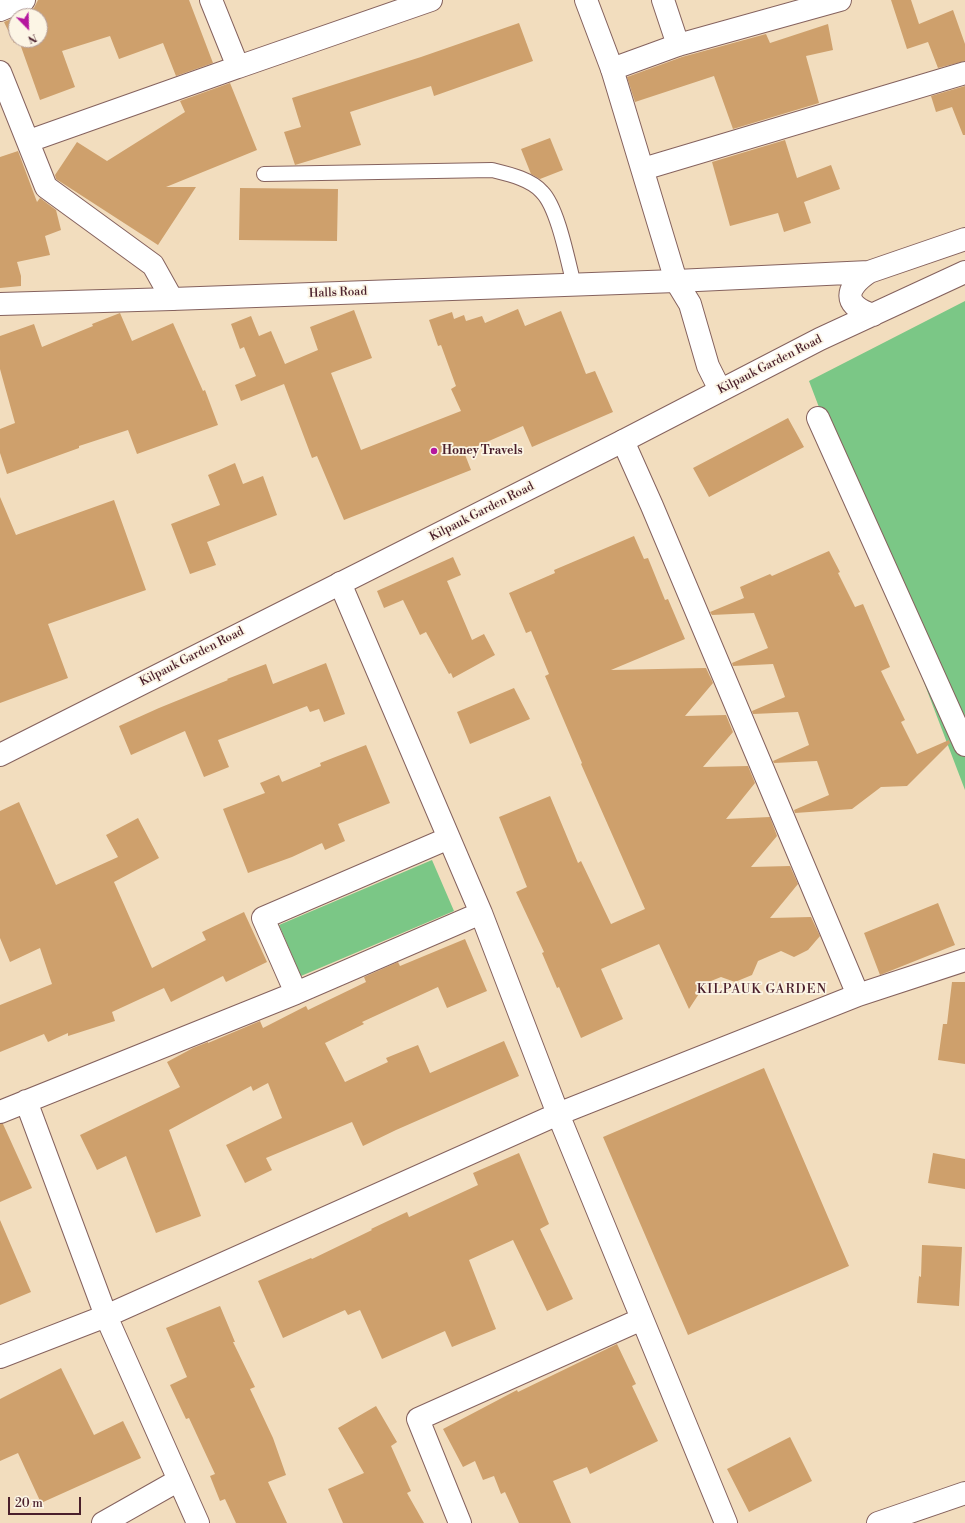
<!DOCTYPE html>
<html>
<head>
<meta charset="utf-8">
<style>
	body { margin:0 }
	#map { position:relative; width:965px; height:1523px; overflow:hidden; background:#f2ddbe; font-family:"Libre Bodoni",serif }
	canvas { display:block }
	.north { position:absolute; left:8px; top:8px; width:40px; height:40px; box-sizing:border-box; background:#fcf5e5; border:1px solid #b59f9b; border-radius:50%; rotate:157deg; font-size:11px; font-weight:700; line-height:16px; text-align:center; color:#4a1f2b }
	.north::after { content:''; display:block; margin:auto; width:14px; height:18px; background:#b5179e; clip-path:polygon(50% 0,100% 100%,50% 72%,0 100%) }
	.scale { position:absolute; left:8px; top:1497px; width:73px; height:18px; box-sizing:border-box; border:2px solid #4a1f2b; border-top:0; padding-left:5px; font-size:12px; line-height:14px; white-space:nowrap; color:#4a1f2b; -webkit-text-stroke:3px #fcf5e5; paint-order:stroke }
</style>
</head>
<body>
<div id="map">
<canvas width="965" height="1523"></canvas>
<div class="north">N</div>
<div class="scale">20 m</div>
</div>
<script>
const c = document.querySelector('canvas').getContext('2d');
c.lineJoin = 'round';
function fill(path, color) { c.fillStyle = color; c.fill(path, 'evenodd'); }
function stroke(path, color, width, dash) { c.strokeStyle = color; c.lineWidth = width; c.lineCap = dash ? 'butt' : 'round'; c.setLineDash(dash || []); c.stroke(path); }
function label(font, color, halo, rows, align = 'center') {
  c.font = font + ' "Libre Bodoni",serif'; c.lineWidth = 3.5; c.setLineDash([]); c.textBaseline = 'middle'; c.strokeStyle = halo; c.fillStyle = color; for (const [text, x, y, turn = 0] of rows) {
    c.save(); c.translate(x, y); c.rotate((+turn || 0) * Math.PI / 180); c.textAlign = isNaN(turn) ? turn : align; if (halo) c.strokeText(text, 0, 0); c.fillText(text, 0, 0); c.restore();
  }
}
const green = new Path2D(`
	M 965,301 L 965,790 L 809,381 Z
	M 432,860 L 454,911 L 301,976 L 279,925 Z`);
const building = new Path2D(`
	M 38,0 L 189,0 L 213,63 L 176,76 L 163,43 L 119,59 L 110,36 L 62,51 L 75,87 L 40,100 L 19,41 L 14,43 L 4,22 L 16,17 L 16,40 L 40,40 L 40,16 L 18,16 L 34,8 Z
	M 891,0 L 911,0 L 919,24 L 953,10 L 965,44 L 965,61 L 938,68 L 928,42 L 907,49 Z
	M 519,23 L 533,61 L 434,96 L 431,86 L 350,112 L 361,145 L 295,165 L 284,132 L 301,127 L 292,98 L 421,57 Z
	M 828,24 L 833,50 L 806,56 L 819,103 L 733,129 L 714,76 L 635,102 L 627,77 L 682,57 L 766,34 L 770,43 Z
	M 230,83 L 257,150 L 166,187 L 196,187 L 158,245 L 56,179 L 55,175 L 77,142 L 107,161 L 185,112 L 180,101 Z
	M 965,86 L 965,135 L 963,135 L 952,107 L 936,112 L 931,96 Z
	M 550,138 L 563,170 L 540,179 L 531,174 L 521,149 Z
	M 785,140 L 797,178 L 831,165 L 840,189 L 804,202 L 811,223 L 784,232 L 778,213 L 730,226 L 712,162 Z
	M 18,151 L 37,202 L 40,198 L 56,210 L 61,230 L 45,236 L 50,255 L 17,262 L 21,276 L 21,286 L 0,288 L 0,157 Z
	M 240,188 L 338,189 L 337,241 L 239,240 Z
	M 518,309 L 525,326 L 561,311 L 586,374 L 595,371 L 613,412 L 532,447 L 523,426 L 464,452 L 471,470 L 344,520 L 317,456 L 312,458 L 284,384 L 241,401 L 235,385 L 256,376 L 244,347 L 240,349 L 231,324 L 251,316 L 259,336 L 271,331 L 285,364 L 318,350 L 310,327 L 354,310 L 372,358 L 331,373 L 361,450 L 461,411 L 451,389 L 456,386 L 441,345 L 438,346 L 429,320 L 452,312 L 454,319 L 464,315 L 466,321 L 482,316 L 485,323 Z
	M 120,313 L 132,341 L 173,323 L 203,391 L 205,390 L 218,425 L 137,454 L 128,430 L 79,446 L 79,448 L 7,474 L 0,453 L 0,429 L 15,423 L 0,369 L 0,336 L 34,324 L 42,347 L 93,326 L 92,324 Z
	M 788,418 L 804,447 L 709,497 L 693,468 Z
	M 235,463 L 243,484 L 263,476 L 277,515 L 207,542 L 216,565 L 190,574 L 171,524 L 220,505 L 208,475 Z
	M 0,497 L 16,535 L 114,500 L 146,590 L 48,624 L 68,678 L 0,703 Z
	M 634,536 L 644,559 L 648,558 L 665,600 L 668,599 L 685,639 L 611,670 L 706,668 L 713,683 L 685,716 L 726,715 L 733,732 L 703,767 L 748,766 L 755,783 L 726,819 L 770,817 L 777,836 L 751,867 L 790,866 L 798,884 L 770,918 L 811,917 L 820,936 L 808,950 L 794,957 L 781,951 L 758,961 L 752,975 L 735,982 L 721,977 L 706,983 L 689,1009 L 659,944 L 601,969 L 623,1019 L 581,1038 L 559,987 L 557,988 L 542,953 L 544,952 L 516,892 L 527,887 L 499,817 L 550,796 L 578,863 L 581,861 L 611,924 L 645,909 L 581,764 L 582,763 L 545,676 L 549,674 L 531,631 L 526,633 L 509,593 L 555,573 L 554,570 Z
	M 829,551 L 840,572 L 838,573 L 855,607 L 863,604 L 890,667 L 881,671 L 905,720 L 901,722 L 917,754 L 949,740 L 950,743 L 907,786 L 881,787 L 852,809 L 795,813 L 794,810 L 829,795 L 817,761 L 774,763 L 773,761 L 809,745 L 798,712 L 753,714 L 752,711 L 785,697 L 773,664 L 733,666 L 732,663 L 768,648 L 754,613 L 712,615 L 710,612 L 744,598 L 740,587 L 770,574 L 772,576 Z
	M 453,557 L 461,575 L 447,581 L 472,640 L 484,634 L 495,655 L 453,678 L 451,673 L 449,674 L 426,632 L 420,635 L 403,600 L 384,608 L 377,591 Z
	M 326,663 L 345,714 L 324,722 L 319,709 L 310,712 L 307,706 L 218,740 L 229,767 L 204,777 L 185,731 L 131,755 L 119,726 L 159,708 L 228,680 L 227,679 L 266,664 L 273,684 Z
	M 514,688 L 530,719 L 470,744 L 457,712 Z
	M 366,745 L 390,803 L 338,824 L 345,841 L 325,850 L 322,843 L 292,857 L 248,873 L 223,809 L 265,793 L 260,783 L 279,775 L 282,782 L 321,766 L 320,763 Z
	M 19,802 L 56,885 L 118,857 L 106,835 L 138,818 L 159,858 L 114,882 L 152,968 L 206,940 L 202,932 L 244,912 L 267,962 L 226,982 L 223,976 L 171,1002 L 164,988 L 112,1012 L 115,1021 L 68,1036 L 68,1033 L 48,1042 L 44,1034 L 0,1052 L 0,1005 L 52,984 L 40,948 L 10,962 L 0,938 L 0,811 Z
	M 938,903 L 955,945 L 880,975 L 864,933 Z
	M 465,939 L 487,991 L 447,1008 L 438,987 L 362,1022 L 364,1024 L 325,1043 L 345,1082 L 388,1062 L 386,1058 L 418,1045 L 430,1073 L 504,1041 L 519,1076 L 396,1130 L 363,1146 L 352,1122 L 266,1158 L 272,1170 L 245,1183 L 226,1145 L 282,1118 L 268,1083 L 253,1091 L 251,1086 L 169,1130 L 201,1216 L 156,1233 L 126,1156 L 97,1170 L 80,1135 L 180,1087 L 167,1062 L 193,1048 L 208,1042 L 208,1043 L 260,1021 L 263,1028 L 306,1006 L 308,1010 L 366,982 L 364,977 L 398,962 L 400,966 Z
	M 952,982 L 965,982 L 965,1064 L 938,1060 L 943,1024 L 947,1024 Z
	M 764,1068 L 849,1266 L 688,1335 L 603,1137 Z
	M 0,1124 L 3,1124 L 32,1188 L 0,1202 Z
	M 519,1153 L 549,1224 L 540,1229 L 573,1299 L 547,1311 L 513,1240 L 469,1260 L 496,1329 L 452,1347 L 445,1331 L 382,1359 L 360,1310 L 348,1315 L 345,1310 L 283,1338 L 258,1281 L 311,1258 L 312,1259 L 372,1230 L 371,1229 L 407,1212 L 409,1217 L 478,1185 L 473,1173 Z
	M 933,1153 L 965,1159 L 965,1189 L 928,1183 Z
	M 0,1220 L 31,1292 L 0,1305 Z
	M 922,1245 L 962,1247 L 959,1306 L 917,1303 L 919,1276 L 921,1277 Z
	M 220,1306 L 235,1342 L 233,1342 L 255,1387 L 250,1389 L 273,1438 L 286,1475 L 268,1482 L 287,1523 L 236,1523 L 225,1499 L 220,1501 L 210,1476 L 215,1474 L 189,1418 L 186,1419 L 170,1385 L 187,1377 L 166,1328 Z
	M 617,1344 L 636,1384 L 632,1386 L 658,1441 L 590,1474 L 587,1467 L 553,1481 L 571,1523 L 519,1523 L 505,1492 L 501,1494 L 494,1476 L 483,1480 L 475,1461 L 463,1467 L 443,1429 L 517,1390 L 518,1392 Z
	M 61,1368 L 94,1435 L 123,1421 L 141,1458 L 41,1503 L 18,1453 L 0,1461 L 0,1399 Z
	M 376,1406 L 397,1442 L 391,1446 L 411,1491 L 407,1493 L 424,1523 L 343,1523 L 328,1489 L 364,1473 L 338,1428 Z
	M 790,1437 L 812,1481 L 749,1512 L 727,1469 Z`);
const service = new Path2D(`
	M 264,174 L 492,170 C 508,174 531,179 542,192 C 558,208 568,262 574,285`);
const minor = new Path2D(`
	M 663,0 L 678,45
	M 0,10 L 24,0
	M 238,67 L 431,0
	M 612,69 L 678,45 L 840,0
	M 0,72 L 46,187 L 153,265 L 172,299
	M 29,141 L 238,67 L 211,0
	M 643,169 L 965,73
	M 818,418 L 965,745
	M 623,441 L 652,506 L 858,995
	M 340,583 L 481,913 L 558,1114 L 726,1523
	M 296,993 L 263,918 L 449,838
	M 26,1101 L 106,1316 L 198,1523
	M 0,1112 L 296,993 L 481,913
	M 0,1357 L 106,1316 L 558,1114 L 858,995 L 965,960
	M 103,1523 L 179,1480
	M 460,1523 L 418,1419 L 642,1319
	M 878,1523 L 965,1493`);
const tertiary = new Path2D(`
	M 586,0 L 612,69 L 676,281 L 690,304 L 708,366 L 720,390`);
const secondary = new Path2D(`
	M 869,272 C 845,288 842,305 873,315
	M 0,304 L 172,299 L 676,281 L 869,272 L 965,239
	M 0,755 L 623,441 L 820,339 L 965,272`);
const markers = [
	[434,451,4,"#b5179e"]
];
const streetNames = [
	["Halls Road",338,293,-2],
	["Kilpauk Garden Road",770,365,-27],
	["Kilpauk Garden Road",482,512,-27],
	["Kilpauk Garden Road",192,657,-27]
];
const poiNames = [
	["Honey Travels",442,451]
];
const neighbourhoodNames = [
	["KILPAUK GARDEN",762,990]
];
fill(green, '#7bc786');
fill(building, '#cea06c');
stroke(service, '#85625e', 16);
stroke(minor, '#85625e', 24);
stroke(tertiary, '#85625e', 24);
stroke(secondary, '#85625e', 24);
stroke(service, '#fff', 14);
stroke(minor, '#fff', 22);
stroke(tertiary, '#fff', 22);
stroke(secondary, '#fff', 22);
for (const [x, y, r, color] of markers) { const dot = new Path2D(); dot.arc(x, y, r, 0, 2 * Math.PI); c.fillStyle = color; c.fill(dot); stroke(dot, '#fcf5e5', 1.5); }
label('12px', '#4a1f2b', '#fcf5e5', streetNames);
label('bold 12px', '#4a1f2b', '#fcf5e5', poiNames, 'left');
c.letterSpacing = '1px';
label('13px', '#4a1f2b', '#fcf5e5', neighbourhoodNames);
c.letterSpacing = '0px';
</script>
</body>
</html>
